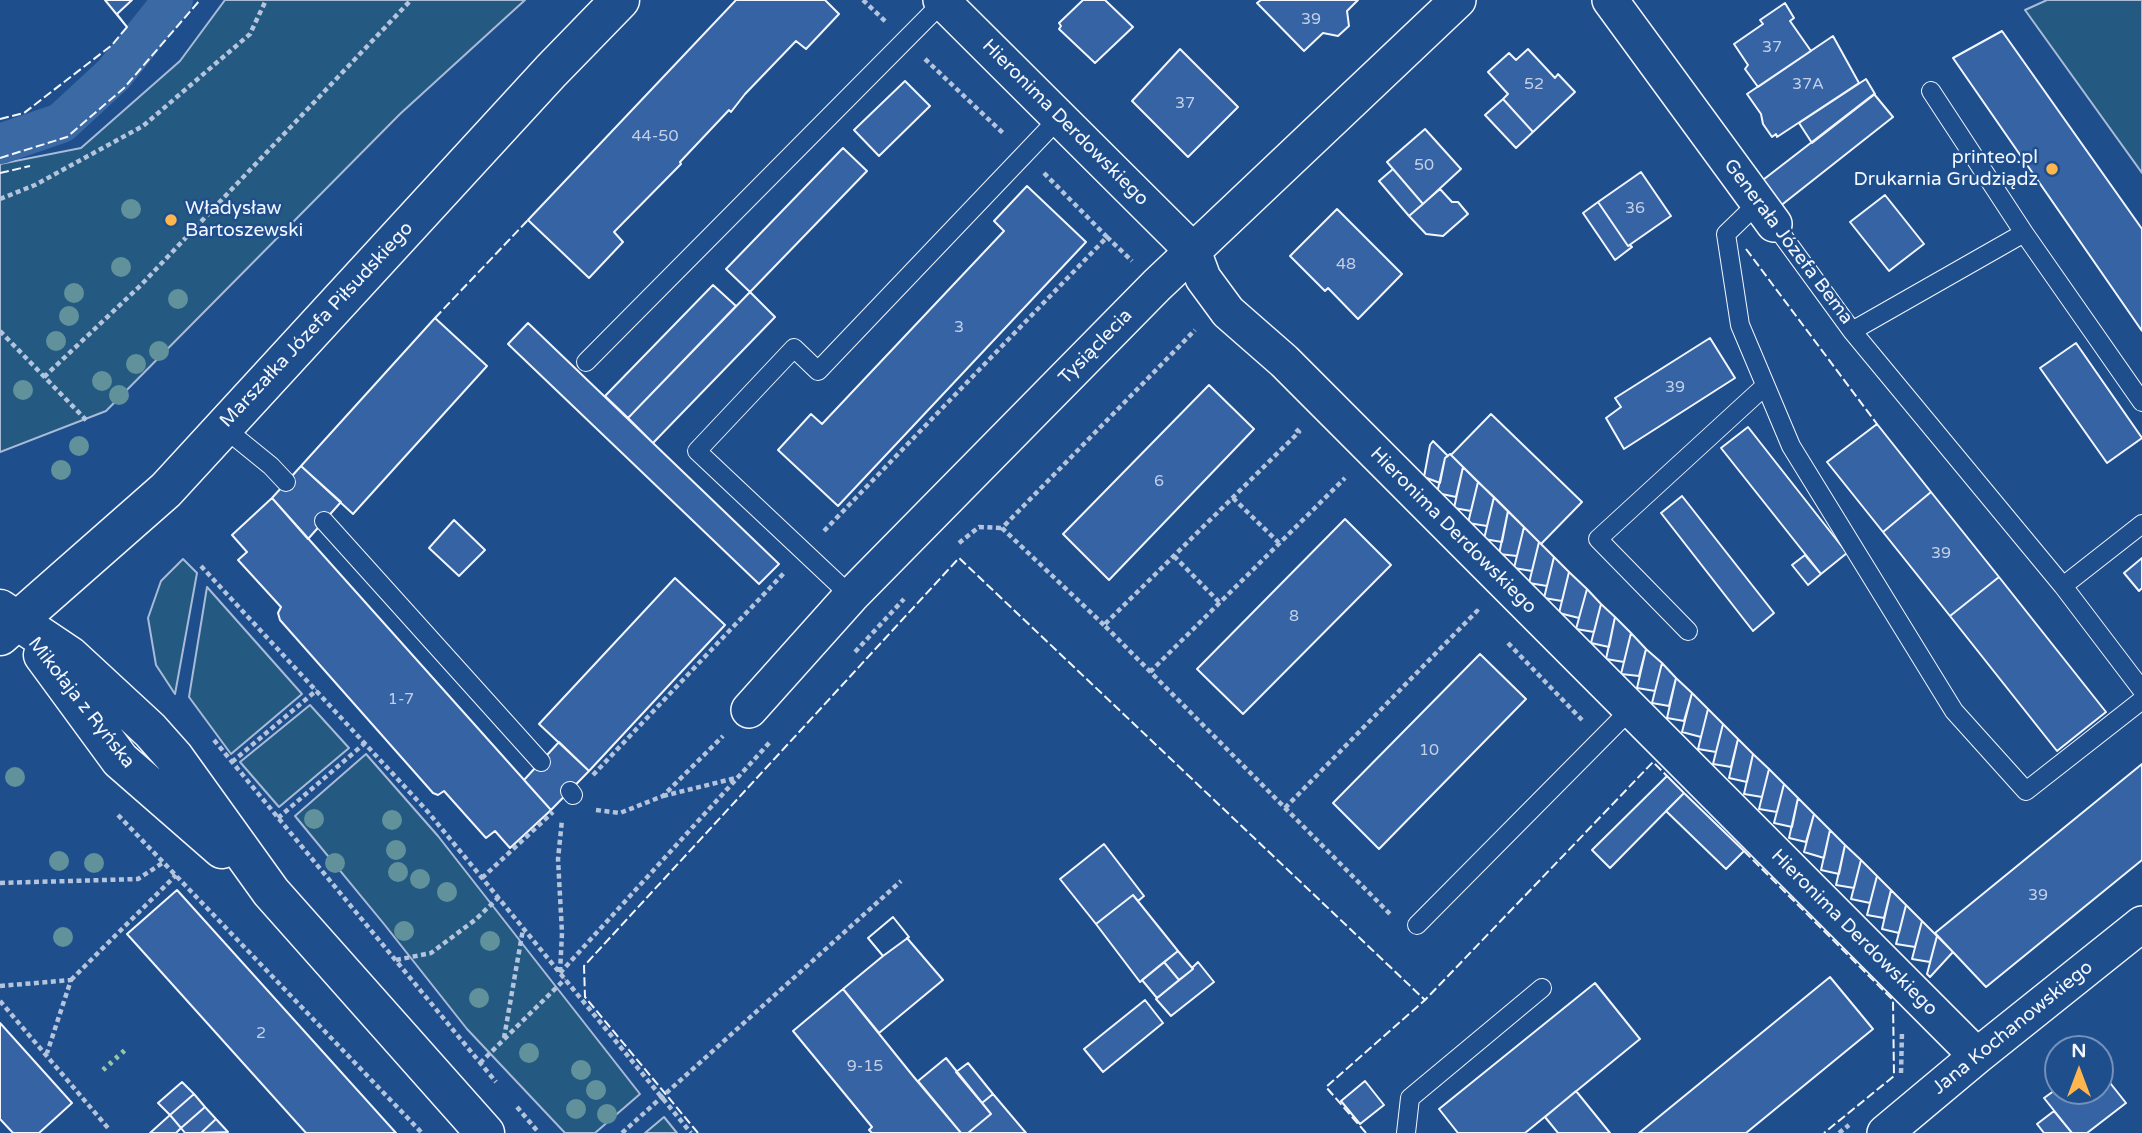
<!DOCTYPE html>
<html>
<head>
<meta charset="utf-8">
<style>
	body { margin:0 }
	#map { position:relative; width:2142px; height:1133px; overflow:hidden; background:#1f4e8c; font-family:"Varela Round",sans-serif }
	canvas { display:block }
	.north { position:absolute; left:2044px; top:1035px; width:70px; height:70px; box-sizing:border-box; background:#1f4e8c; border:2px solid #7391ba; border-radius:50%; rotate:0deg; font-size:19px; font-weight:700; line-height:28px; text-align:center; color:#f2f6ff }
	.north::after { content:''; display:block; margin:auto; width:24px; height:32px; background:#ffb74d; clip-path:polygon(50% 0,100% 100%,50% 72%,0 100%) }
</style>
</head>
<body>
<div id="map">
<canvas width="2142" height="1133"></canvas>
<div class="north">N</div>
</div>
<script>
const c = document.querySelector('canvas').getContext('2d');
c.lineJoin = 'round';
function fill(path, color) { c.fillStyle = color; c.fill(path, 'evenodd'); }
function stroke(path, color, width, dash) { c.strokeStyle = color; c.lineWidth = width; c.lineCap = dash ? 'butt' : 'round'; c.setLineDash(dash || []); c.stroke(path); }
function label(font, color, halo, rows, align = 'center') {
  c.font = font + ' "Varela Round",sans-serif'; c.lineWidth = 5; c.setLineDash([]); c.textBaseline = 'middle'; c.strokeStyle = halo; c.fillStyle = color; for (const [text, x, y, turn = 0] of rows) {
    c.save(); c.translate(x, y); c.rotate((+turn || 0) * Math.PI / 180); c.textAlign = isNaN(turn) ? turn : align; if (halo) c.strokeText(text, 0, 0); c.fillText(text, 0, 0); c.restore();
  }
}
const green = new Path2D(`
	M 225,0 L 525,0 L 400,114 L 106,411 L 0,452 L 0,164 L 81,148 L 180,61 Z
	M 2047,0 L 2142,0 L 2142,173 L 2025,10 Z
	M 183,559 L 197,573 L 175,694 L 156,665 L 148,618 L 161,581 Z
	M 207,587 L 302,694 L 231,754 L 189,697 Z
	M 310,705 L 349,748 L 279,807 L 240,762 Z
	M 366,754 L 438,836 L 640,1094 L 595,1133 L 565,1133 L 467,1029 L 384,924 L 295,816 Z
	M 664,1117 L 677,1133 L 645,1133 Z`);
const canal = new Path2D(`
	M 0,144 L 61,123 L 114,74 L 173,0`);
const building = new Path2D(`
	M 105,0 L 132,0 L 117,14 L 127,27 Z
	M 736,0 L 825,0 L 839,14 L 806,49 L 796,41 L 745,94 L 731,112 L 729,110 L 680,162 L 681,164 L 614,232 L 623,242 L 589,278 L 528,220 Z
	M 1083,0 L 1105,0 L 1133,27 L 1095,63 L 1059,29 L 1061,26 L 1059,23 Z
	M 1261,0 L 1358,0 L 1347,11 L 1349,26 L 1338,36 L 1323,33 L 1304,51 L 1257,3 Z
	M 1785,3 L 1794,18 L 1790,21 L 1811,51 L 1758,87 L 1745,69 L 1748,65 L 1734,44 L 1763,24 L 1760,20 Z
	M 2002,31 L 2142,229 L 2142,331 L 1953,58 Z
	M 1833,36 L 1859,83 L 1777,137 L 1776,134 L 1772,137 L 1763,124 L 1761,114 L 1747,94 Z
	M 1180,49 L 1238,107 L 1188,157 L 1132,101 Z
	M 1528,49 L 1555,78 L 1558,74 L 1575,92 L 1533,132 L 1503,99 L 1508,94 L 1488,72 L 1509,53 L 1516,60 Z
	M 1866,79 L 1875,94 L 1812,143 L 1799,123 Z
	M 905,81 L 930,106 L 879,156 L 854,130 Z
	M 1874,94 L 1893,117 L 1779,207 L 1759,183 Z
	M 1503,99 L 1533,132 L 1516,148 L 1485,115 Z
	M 1425,129 L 1461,169 L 1423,204 L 1387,162 Z
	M 843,148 L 867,171 L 750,292 L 726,269 Z
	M 1393,169 L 1423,204 L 1409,216 L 1379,181 Z
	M 1641,172 L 1671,216 L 1628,246 L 1598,202 Z
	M 1027,186 L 1086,242 L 838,506 L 778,450 L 811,414 L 822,424 L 1004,231 L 994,221 Z
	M 1440,189 L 1452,202 L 1458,202 L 1468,214 L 1443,236 L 1426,234 L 1409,216 Z
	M 1885,195 L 1924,244 L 1889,271 L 1850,222 Z
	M 1598,202 L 1628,246 L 1630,245 L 1632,247 L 1615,260 L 1583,213 Z
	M 1337,209 L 1402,274 L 1358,319 L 1328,288 L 1325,291 L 1290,256 Z
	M 713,285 L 736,306 L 628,418 L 605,396 Z
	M 750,292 L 775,317 L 653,443 L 628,418 Z
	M 435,318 L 487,366 L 353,514 L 301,466 Z
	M 528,323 L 779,564 L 759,584 L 508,344 Z
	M 1710,338 L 1735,378 L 1624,449 L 1606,418 L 1621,407 L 1615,398 Z
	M 2076,343 L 2142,438 L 2107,463 L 2040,368 Z
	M 1209,385 L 1254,429 L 1109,580 L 1063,534 Z
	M 1491,414 L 1582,502 L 1541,544 L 1451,455 Z
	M 1877,424 L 1931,492 L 1883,532 L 1827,462 Z
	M 1748,427 L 1847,553 L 1821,574 L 1721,448 Z
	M 1433,441 L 1448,456 L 1445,458 L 1440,483 L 1424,477 L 1430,445 Z
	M 1450,454 L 1463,467 L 1456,497 L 1437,493 L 1445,458 Z
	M 301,466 L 341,502 L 308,539 L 272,498 Z
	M 1463,467 L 1478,482 L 1471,511 L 1454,508 Z
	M 1478,482 L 1494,497 L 1487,526 L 1468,523 Z
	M 1931,492 L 1999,577 L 1950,616 L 1883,532 Z
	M 1682,496 L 1774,613 L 1753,631 L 1661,513 Z
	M 1494,497 L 1508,511 L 1502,542 L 1484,539 Z
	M 272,498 L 551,810 L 510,848 L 495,831 L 486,838 L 444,791 L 438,795 L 433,793 L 280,620 L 278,613 L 281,607 L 238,560 L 247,552 L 232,535 Z
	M 1508,511 L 1524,527 L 1517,556 L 1499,554 Z
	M 1345,519 L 1391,565 L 1243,714 L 1197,669 Z
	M 454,520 L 485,550 L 459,576 L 429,548 Z
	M 1524,527 L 1539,542 L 1532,571 L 1514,568 Z
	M 1539,542 L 1554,557 L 1547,586 L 1529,583 Z
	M 1805,555 L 1821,574 L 1808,585 L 1792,565 Z
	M 1554,557 L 1569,572 L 1562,601 L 1544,598 Z
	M 2142,558 L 2142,588 L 2139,591 L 2124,573 Z
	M 1569,572 L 1587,589 L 1579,618 L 1559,613 Z
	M 1999,577 L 2106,712 L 2057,751 L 1950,616 Z
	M 675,578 L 725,625 L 589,771 L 539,724 Z
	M 1587,589 L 1601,604 L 1594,632 L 1576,629 Z
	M 1601,604 L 1615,617 L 1609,647 L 1591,643 Z
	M 1615,617 L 1631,633 L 1624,662 L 1606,659 Z
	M 1631,633 L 1646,649 L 1639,676 L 1621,674 Z
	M 1646,649 L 1662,663 L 1655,691 L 1637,688 Z
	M 1480,654 L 1526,699 L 1379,849 L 1333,803 Z
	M 1662,663 L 1676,678 L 1669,706 L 1652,703 Z
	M 1676,678 L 1692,693 L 1684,721 L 1667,718 Z
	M 1692,693 L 1708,709 L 1701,737 L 1682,732 Z
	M 1708,709 L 1723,724 L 1716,752 L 1698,749 Z
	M 1723,724 L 1738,739 L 1731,767 L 1713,764 Z
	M 1738,739 L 1753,754 L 1747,782 L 1729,778 Z
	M 559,742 L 589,771 L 551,810 L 524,780 Z
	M 1753,754 L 1769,769 L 1762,797 L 1744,794 Z
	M 2142,764 L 2142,860 L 1986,987 L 1935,933 Z
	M 1769,769 L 1784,784 L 1777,812 L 1759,809 Z
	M 1667,776 L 1684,793 L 1610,868 L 1592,850 Z
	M 1784,784 L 1798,798 L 1792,827 L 1774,823 Z
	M 1684,793 L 1744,851 L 1726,869 L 1666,811 Z
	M 1798,798 L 1814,814 L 1806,842 L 1789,838 Z
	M 1814,814 L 1830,830 L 1824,858 L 1804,852 Z
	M 1830,830 L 1845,845 L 1839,874 L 1821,870 Z
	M 1104,844 L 1144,896 L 1138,901 L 1133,895 L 1096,924 L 1060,879 Z
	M 1845,845 L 1861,860 L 1854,888 L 1836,885 Z
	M 1861,860 L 1877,876 L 1870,903 L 1851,899 Z
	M 1877,876 L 1891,890 L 1884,918 L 1867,915 Z
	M 177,890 L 396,1133 L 306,1133 L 127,934 Z
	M 1891,890 L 1906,905 L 1899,933 L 1882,929 Z
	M 1133,895 L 1178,951 L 1140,982 L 1096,924 Z
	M 1906,905 L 1922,921 L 1915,947 L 1896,944 Z
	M 893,917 L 909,937 L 907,938 L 943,980 L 879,1033 L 843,989 L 883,956 L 868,938 Z
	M 893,917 L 909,937 L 883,956 L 868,938 Z
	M 1922,921 L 1937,936 L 1930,962 L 1912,959 Z
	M 1937,936 L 1953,952 L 1930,977 L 1927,974 Z
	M 1178,951 L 1193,969 L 1179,980 L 1164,962 Z
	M 1164,962 L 1179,980 L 1157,998 L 1142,980 Z
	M 1198,962 L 1214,982 L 1171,1016 L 1156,999 L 1193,969 L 1192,968 Z
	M 1830,977 L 1873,1029 L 1746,1133 L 1639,1133 Z
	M 1595,983 L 1640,1039 L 1525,1133 L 1458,1133 L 1439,1109 Z
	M 843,989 L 913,1076 L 961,1133 L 872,1133 L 869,1130 L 872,1127 L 793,1031 Z
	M 1145,1000 L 1163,1023 L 1103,1072 L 1084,1049 Z
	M 0,1023 L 72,1103 L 39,1133 L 13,1133 L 0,1119 Z
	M 946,1058 L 991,1114 L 968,1133 L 961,1133 L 918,1081 Z
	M 968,1063 L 993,1094 L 982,1103 L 956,1072 Z
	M 2103,1074 L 2126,1103 L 2087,1133 L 2072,1133 L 2044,1098 L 2058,1088 L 2058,1091 L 2100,1091 L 2100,1076 Z
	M 1365,1081 L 1384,1105 L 1360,1124 L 1341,1101 Z
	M 182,1082 L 194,1094 L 170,1115 L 158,1103 Z
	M 1576,1091 L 1610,1133 L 1558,1133 L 1545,1117 Z
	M 194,1094 L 205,1107 L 181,1128 L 170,1115 Z
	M 993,1094 L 1026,1133 L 968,1133 L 991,1114 L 982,1103 Z
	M 205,1107 L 216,1119 L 201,1133 L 185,1133 L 181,1128 Z
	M 2054,1111 L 2072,1133 L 2044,1133 L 2037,1124 Z
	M 170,1115 L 181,1128 L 176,1133 L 150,1133 Z
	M 216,1119 L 228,1132 L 201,1133 Z`);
const path = new Path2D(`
	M 863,0 L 886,22
	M 925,59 L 1005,135
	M 1044,173 L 1107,237
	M 0,199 L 35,185 L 143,126 L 250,34 L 266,0
	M 0,331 L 88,422
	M 44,377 L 141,285 L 411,0
	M 1296,429 L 1299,432 L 1104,625 L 1392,916
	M 1233,498 L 1279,543
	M 824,531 L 1107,237 L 1132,261
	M 959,543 L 979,527 L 1002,528
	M 1174,556 L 1219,602
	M 201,566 L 428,812 L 691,1133
	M 1104,625 L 1002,528 L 1195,330
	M 1508,643 L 1582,720
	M 855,652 L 904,599
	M 1150,672 L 1345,478
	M 214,740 L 496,1082
	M 232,762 L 317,690
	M 593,775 L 784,573
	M 663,796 L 736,778
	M 1285,808 L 1477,611 L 1480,614
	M 596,810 L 620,813 L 663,796 L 723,736
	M 118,815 L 422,1133
	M 278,818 L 365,743
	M 482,878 L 553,812
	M 0,883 L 138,879 L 164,862
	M 396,960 L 431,953 L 475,920 L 499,897
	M 560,972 L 562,933 L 558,859 L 562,820
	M 560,973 L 770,742
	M 71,980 L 176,875
	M 0,986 L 71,980 L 47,1053
	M 0,1001 L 108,1128
	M 504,1038 L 523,929
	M 480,1063 L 565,979
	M 1901,1073 L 1902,1032
	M 517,1107 L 539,1133
	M 622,1133 L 901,881
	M 1839,1133 L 1849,1125`);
const lane = new Path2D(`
	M 1931,91 L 2024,233
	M 1758,203 L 1726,234 L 1740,325 L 1791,446 L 1954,711 L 2026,791 L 2142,700
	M 1774,224 L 1852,331 L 2063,586
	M 1852,331 L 2024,233 L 2142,402
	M 586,362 L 943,2
	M 223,427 L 271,466 L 286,482
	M 324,521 L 541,762
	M 2142,524 L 2063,586 L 2142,690
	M 851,596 L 697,451 L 794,348 L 818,371 L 1060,117
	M 1688,631 L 1598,539 L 1765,386
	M 570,791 L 573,795
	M 1417,925 L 1631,709
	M 1406,1133 L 1410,1098 L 1542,988`);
const street = new Path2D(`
	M 941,0 L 1193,251 L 1203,278 L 1228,312 L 1284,361 L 1977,1056
	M 1610,0 L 1774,224
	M 749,710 L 851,596 L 1157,285 L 1458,0
	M 1885,1133 L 1977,1056 L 2142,924`);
const secondary = new Path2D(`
	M 0,609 L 70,656 L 150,730 L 174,757 L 271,892 L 485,1133
	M 0,636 L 166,490 L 551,71 L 620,0
	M 43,655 L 120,760 L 222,849`);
const hedge = new Path2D(`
	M 103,1070 L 125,1050`);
const fence = new Path2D(`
	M 0,119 L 24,113 L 112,45 L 127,27
	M 0,158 L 67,137 L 124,88 L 200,0
	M 0,173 L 30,166
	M 1746,249 L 1877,424
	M 435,318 L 528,220
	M 1744,851 L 1893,1000 L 1894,1076 L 1824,1133
	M 698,1133 L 585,997 L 584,966 L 959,558 L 1425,1000
	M 1366,1133 L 1326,1087 L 1425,1000 L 1653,762 L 1667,776`);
const trees = [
	[131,209],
	[121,267],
	[74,293],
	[178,299],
	[69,316],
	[56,341],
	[159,351],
	[136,364],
	[102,381],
	[23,390],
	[119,395],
	[79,446],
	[61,470],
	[15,777],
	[314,819],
	[392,820],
	[396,850],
	[59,861],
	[94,863],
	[335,863],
	[398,872],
	[420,879],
	[447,892],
	[404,931],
	[63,937],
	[490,941],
	[479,998],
	[529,1053],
	[581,1070],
	[596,1090],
	[576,1109],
	[607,1114]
];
const markers = [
	[2052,169,7,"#ffb74d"],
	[171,220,7,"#ffb74d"]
];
const numberNames = [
	["39",1311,20],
	["37",1772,48],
	["52",1534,85],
	["37A",1808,85],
	["37",1185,104],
	["44-50",655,137],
	["50",1424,166],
	["36",1635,209],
	["48",1346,265],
	["3",959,328],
	["39",1675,388],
	["6",1159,482],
	["39",1941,554],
	["8",1294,617],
	["1-7",401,700],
	["10",1429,751],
	["39",2038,896],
	["2",261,1034],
	["9-15",865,1067]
];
const streetNames = [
	["Hieronima Derdowskiego",1065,123,45],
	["Generała Józefa Bema",1788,242,53],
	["Marszałka Józefa Piłsudskiego",317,325,-47],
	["Tysiąclecia",1096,347,-46],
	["Hieronima Derdowskiego",1453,531,45],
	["Mikołaja z Ryńska",81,703,52],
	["Hieronima Derdowskiego",1854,933,45],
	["Jana Kochanowskiego",2013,1028,-39]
];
const poiNames = [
	["printeo.pl",2038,158],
	["Drukarnia Grudziądz",2038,180],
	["Władysław",185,209,"left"],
	["Bartoszewski",185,231,"left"]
];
fill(green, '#245a82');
stroke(green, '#a8bbd7', 2);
stroke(canal, '#3b69a3', 40);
fill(building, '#3563a3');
stroke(building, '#f2f6ff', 2);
stroke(lane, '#f2f6ff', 20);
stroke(street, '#f2f6ff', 38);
stroke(secondary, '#f2f6ff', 41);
stroke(path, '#b3c4dc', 4.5, [5, 3.5]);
stroke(lane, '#1f4e8c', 18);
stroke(street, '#1f4e8c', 35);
stroke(secondary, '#1f4e8c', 38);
stroke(hedge, '#97c8a6', 5, [3.5, 5]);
stroke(fence, '#f2f6ff', 2, [9, 3.5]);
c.fillStyle = '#61919a';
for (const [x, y] of trees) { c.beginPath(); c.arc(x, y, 10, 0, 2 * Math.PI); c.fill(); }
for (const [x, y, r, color] of markers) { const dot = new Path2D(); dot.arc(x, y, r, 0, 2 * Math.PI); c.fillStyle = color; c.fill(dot); stroke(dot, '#1f4e8c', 2.5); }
label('16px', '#c3d1e8', null, numberNames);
label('19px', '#f2f6ff', '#1f4e8c', streetNames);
label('19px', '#f2f6ff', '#1f4e8c', poiNames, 'right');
</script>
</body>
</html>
